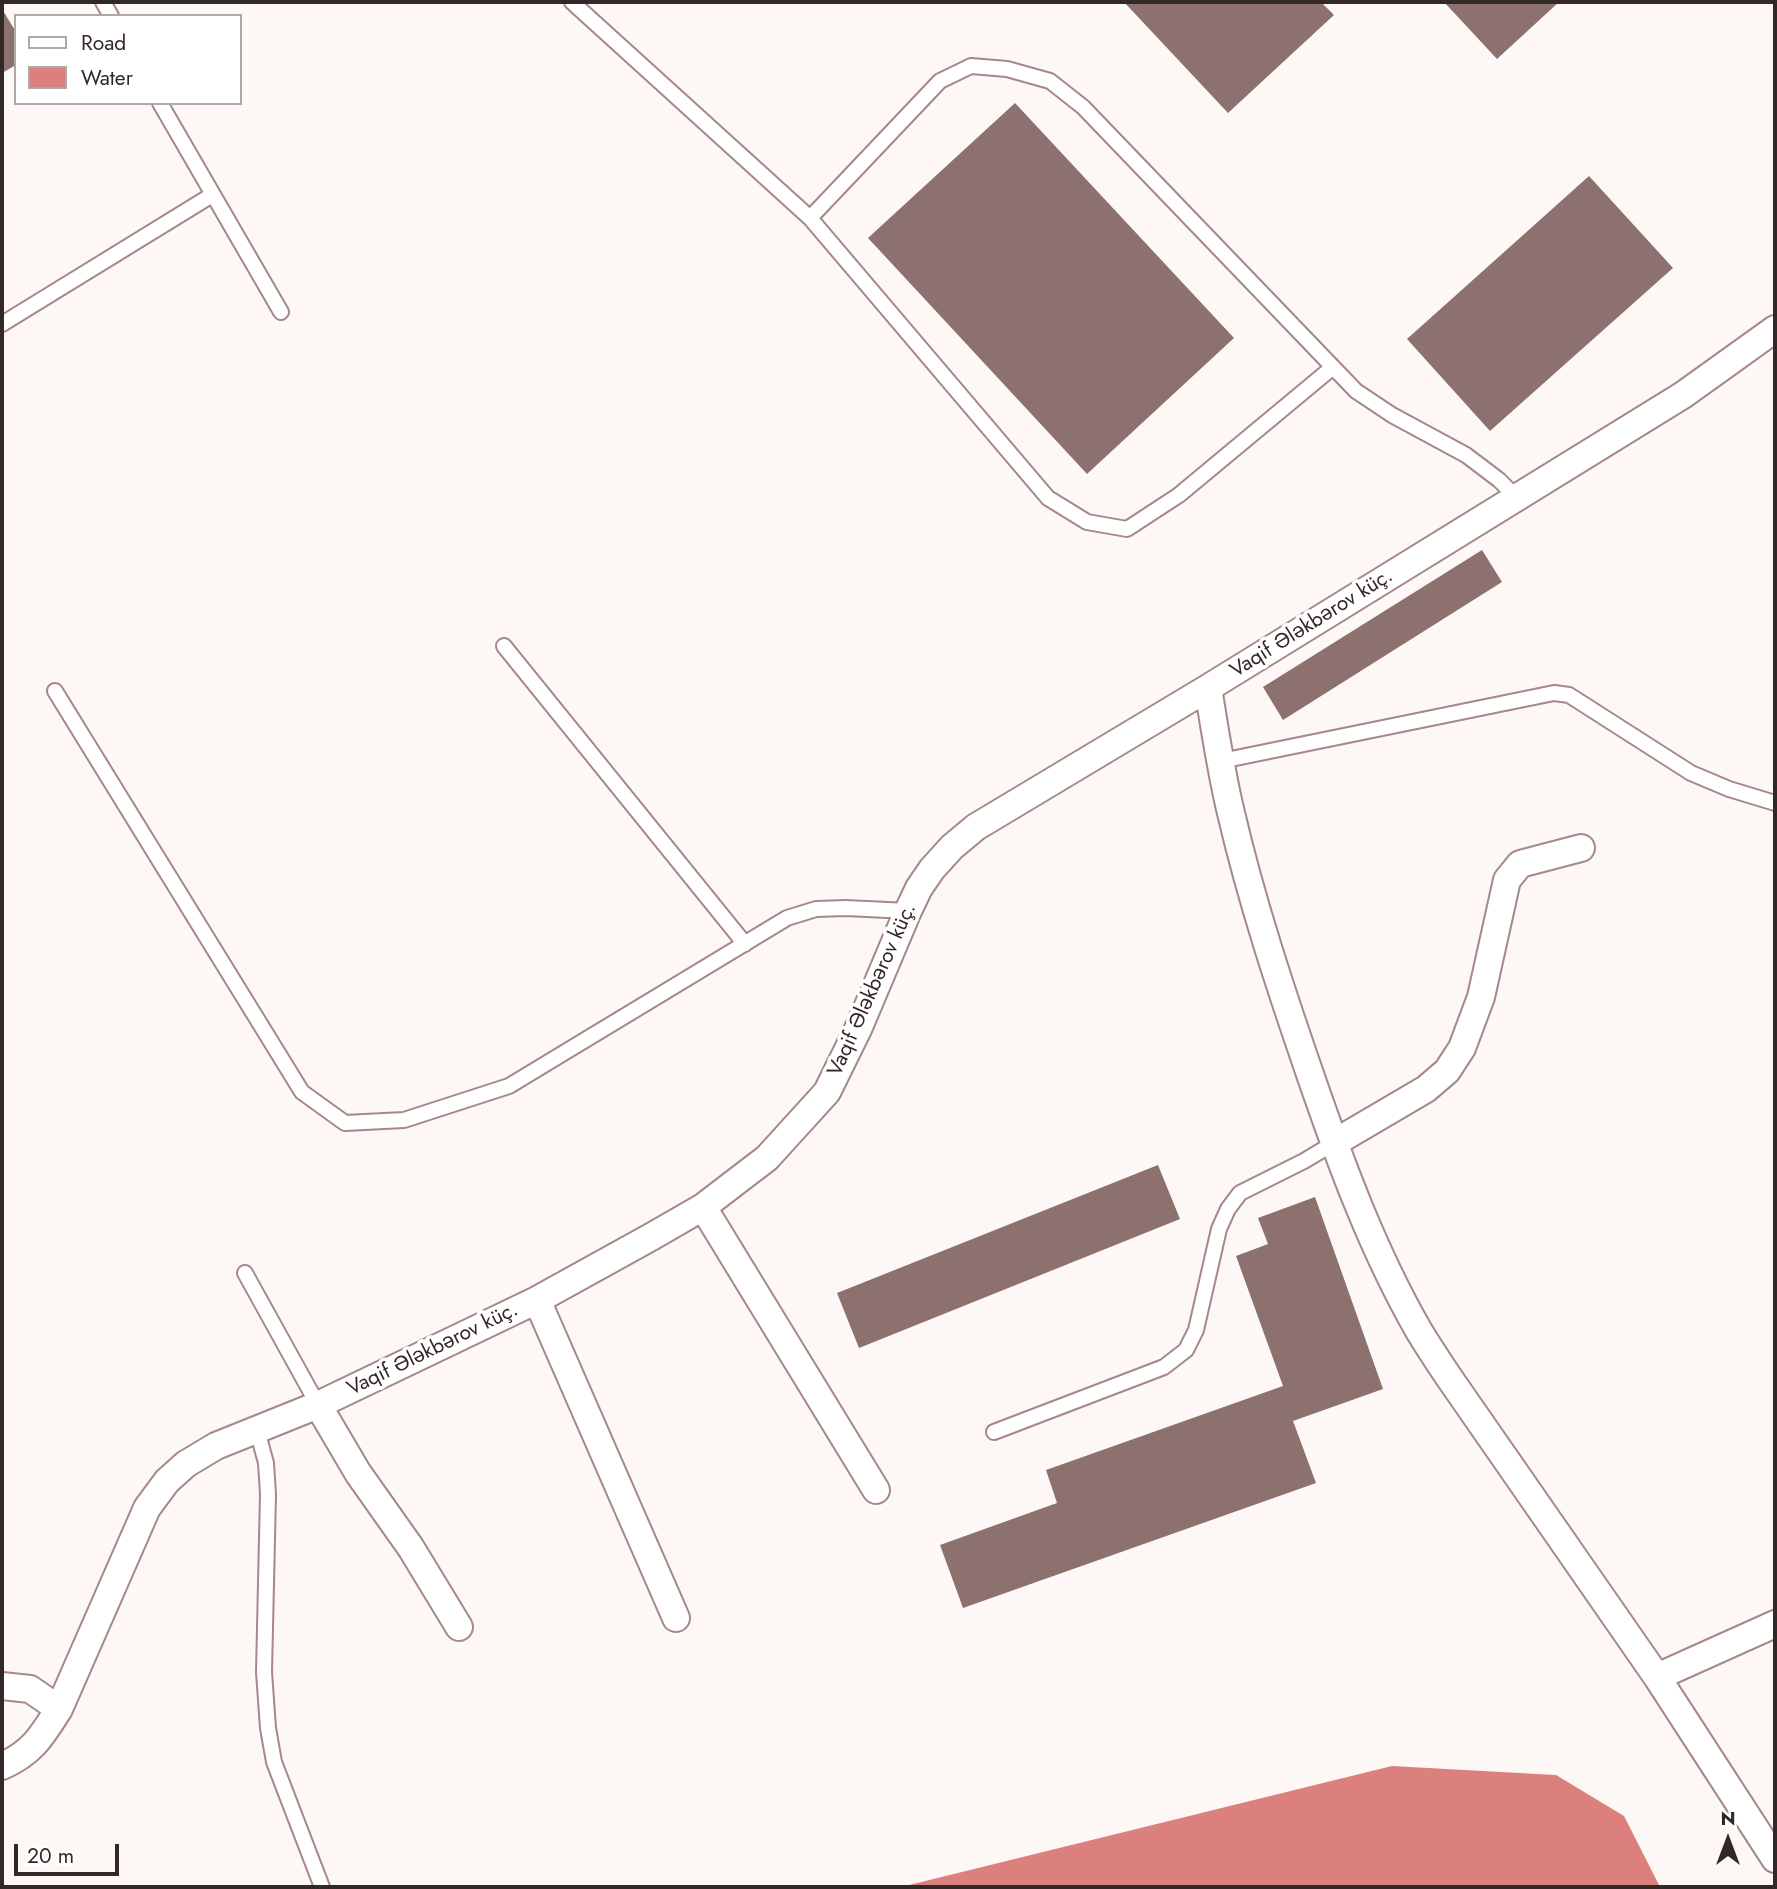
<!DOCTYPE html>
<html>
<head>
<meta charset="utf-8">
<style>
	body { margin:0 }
	#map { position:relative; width:1777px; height:1889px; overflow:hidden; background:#fdf7f6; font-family:Jost,sans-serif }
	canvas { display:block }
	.frame { position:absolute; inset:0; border:4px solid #342827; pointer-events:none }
	.legend { position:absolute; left:14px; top:14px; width:228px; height:91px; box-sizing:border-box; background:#fff; border:2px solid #aea9a9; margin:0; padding:9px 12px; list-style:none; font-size:21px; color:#342827 }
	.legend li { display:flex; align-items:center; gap:14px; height:35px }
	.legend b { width:35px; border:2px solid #aea9a9 }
	.north { position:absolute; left:1693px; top:1805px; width:70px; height:70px; -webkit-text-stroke:5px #fff; paint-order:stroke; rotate:0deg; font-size:19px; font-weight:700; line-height:28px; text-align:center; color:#342827 }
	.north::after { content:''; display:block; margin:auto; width:24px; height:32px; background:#342827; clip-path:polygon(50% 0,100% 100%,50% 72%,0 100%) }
	.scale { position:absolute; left:14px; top:1844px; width:105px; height:32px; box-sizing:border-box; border:4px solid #342827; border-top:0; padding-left:9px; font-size:21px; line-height:24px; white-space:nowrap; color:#342827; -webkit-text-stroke:5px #fff; paint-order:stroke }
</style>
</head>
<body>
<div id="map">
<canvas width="1777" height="1889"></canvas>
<div class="frame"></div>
<ul class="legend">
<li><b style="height:9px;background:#fff"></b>Road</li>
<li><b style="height:19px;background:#db807d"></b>Water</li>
</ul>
<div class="north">N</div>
<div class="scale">20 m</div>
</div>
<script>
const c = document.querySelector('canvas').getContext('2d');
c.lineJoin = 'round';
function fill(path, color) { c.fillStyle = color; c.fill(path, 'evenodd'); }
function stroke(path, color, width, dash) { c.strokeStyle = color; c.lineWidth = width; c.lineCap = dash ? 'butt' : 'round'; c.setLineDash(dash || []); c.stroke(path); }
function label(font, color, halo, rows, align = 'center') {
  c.font = font + ' Jost,sans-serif'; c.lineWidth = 7; c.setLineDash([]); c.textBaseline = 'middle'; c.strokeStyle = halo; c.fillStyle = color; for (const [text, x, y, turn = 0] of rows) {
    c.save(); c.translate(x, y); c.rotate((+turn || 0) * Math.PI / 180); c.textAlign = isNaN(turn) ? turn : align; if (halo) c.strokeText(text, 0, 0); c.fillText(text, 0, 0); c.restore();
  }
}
const water = new Path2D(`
	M 1392,1766 L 1556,1775 L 1624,1816 L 1660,1887 L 901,1887 Z`);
const building = new Path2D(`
	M 1124,2 L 1321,2 L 1334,15 L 1228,113 Z
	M 1444,2 L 1559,2 L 1497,59 Z
	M 2,9 L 16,32 L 16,65 L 2,73 Z
	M 1015,103 L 1234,338 L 1087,474 L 868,238 Z
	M 1589,176 L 1673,268 L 1490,431 L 1407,339 Z
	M 1482,550 L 1502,582 L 1283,720 L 1263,687 Z
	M 1158,1165 L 1180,1219 L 859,1348 L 837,1293 Z
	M 1315,1197 L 1383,1389 L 1293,1421 L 1316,1483 L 963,1608 L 940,1545 L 1057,1503 L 1046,1470 L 1283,1386 L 1236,1256 L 1268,1244 L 1258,1218 Z`);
const service = new Path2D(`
	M 103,2 L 111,16
	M 572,2 L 810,218 L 1048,498 L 1087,522 L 1127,529 L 1179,495 L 1333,367
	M 160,103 L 281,312
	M 810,218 L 940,81 L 971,66 L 1007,69 L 1050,81 L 1083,107 L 1356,391 L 1392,415 L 1466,455 L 1499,480 L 1516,497
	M 2,324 L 212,195
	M 504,646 L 745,944
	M 55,691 L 302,1092 L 345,1123 L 404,1120 L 509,1086 L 787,918 L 816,909 L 846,908 L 908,911
	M 1221,761 L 1554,693 L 1569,695 L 1691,773 L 1729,789 L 1775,803
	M 245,1273 L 318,1405
	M 257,1430 L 266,1463 L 268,1494 L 264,1672 L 268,1728 L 274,1762 L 322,1887
	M 994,1432 L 1164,1367 L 1186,1350 L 1196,1330 L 1219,1229 L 1228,1209 L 1240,1193 L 1304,1161 L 1334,1143`);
const minor = new Path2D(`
	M 1208,688 C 1215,730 1221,772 1231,813 C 1252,903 1281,990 1311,1077 C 1341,1164 1373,1251 1419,1331 C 1428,1346 1438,1361 1448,1376 L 1657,1677 L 1775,1859
	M 1334,1143 L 1426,1089 L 1447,1071 L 1462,1048 L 1481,997 L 1507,880 L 1520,864 L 1581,848
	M 703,1207 L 876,1490
	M 537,1300 L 676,1618
	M 318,1405 L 358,1473 L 411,1548 L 459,1627
	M 1657,1677 L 1775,1624
	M 2,1686 L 30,1689 L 59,1709
	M 2,1766 C 32,1753 42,1736 59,1709 L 147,1508 L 167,1481 L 186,1464 L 216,1446 L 318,1405 L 537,1300 L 651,1237 L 703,1207 L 767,1158 L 827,1092 L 859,1027 L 908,911 L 919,888 L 932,869 L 952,847 L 976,827 L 1208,688 L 1683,395 L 1775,329`);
const streetNames = [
	["Vaqif Ələkbərov küç.",1312,624,-32],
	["Vaqif Ələkbərov küç.",873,990,-66],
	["Vaqif Ələkbərov küç.",433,1350,-26]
];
fill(water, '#db807d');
fill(building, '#8c716f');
stroke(service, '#a58887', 18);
stroke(minor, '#a58887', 30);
stroke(service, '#fff', 14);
stroke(minor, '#fff', 26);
label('21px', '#342827', '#fff', streetNames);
</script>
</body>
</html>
